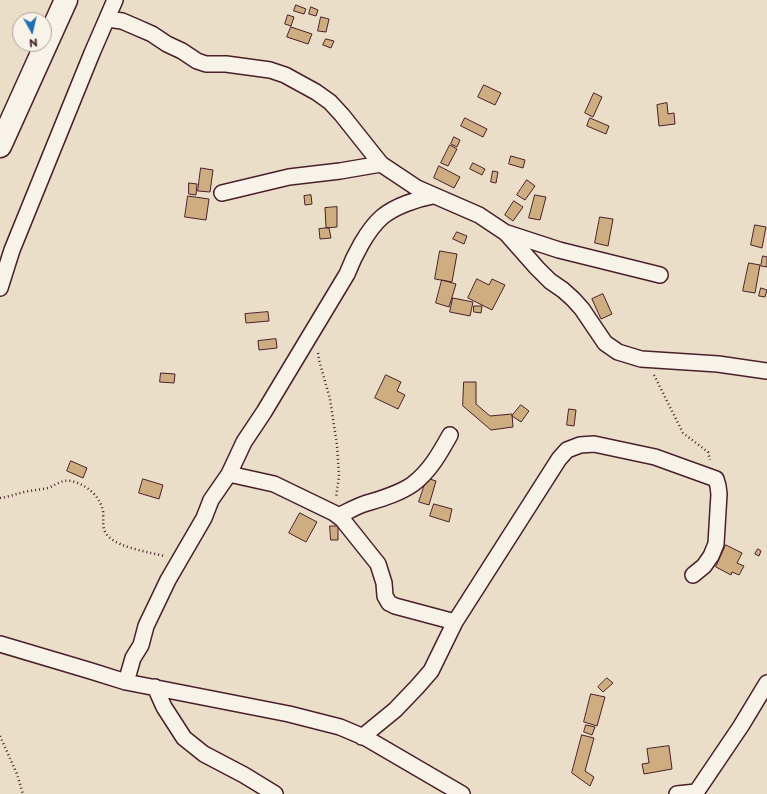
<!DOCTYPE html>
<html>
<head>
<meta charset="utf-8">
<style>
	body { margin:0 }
	#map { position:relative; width:767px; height:794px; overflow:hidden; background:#ebdec9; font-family:"Playpen Sans",sans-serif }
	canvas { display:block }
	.north { position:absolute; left:12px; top:12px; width:40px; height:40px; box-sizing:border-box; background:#f7f3e8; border:1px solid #b29e9c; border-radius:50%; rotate:172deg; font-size:11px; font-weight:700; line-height:16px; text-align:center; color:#4a1f2b }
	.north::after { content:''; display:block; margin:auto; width:14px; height:18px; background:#1f6fb2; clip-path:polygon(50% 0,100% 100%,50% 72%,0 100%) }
</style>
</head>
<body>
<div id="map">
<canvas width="767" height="794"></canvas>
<div class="north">N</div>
</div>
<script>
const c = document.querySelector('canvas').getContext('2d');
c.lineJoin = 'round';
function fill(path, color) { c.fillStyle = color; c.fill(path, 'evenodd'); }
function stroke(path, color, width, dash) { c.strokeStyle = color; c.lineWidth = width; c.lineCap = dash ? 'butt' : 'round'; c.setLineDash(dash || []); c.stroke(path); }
const building = new Path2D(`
	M 296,5 L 306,9 L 304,14 L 294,11 Z
	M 311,7 L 318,10 L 316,16 L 309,14 Z
	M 288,15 L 294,17 L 291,26 L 285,24 Z
	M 321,17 L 329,19 L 326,32 L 318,31 Z
	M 291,27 L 312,34 L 308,44 L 287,37 Z
	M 326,39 L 334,41 L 331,48 L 323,45 Z
	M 484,85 L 501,93 L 495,105 L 478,97 Z
	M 594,93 L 602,97 L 593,117 L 585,113 Z
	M 667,103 L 668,114 L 674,113 L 675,124 L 659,126 L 657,105 Z
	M 465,118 L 487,129 L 483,137 L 461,126 Z
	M 590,118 L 609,126 L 606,134 L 587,126 Z
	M 454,137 L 460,140 L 457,147 L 451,144 Z
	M 450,145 L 457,149 L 448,166 L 441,163 Z
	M 511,156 L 525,160 L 523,168 L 509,164 Z
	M 473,163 L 485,169 L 482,175 L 470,169 Z
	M 439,166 L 460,177 L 454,188 L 434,178 Z
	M 201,168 L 213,170 L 210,192 L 198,191 Z
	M 493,171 L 498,172 L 496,183 L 491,182 Z
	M 527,180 L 535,186 L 525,200 L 517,195 Z
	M 189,183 L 197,184 L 196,195 L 189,194 Z
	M 311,195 L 312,204 L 305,205 L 304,196 Z
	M 535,195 L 546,197 L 540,220 L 529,218 Z
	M 188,196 L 209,199 L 206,220 L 185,217 Z
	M 514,201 L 523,207 L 513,221 L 505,215 Z
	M 337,207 L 337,227 L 326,228 L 325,208 Z
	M 600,217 L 613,219 L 608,246 L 595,243 Z
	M 755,225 L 766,227 L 762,248 L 751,245 Z
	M 329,228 L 331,238 L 320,239 L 319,229 Z
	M 457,232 L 467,236 L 464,244 L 453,239 Z
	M 440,251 L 457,254 L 452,282 L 435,279 Z
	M 763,256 L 767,257 L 767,267 L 761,266 Z
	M 749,263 L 760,265 L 755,293 L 743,291 Z
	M 477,279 L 489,285 L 492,279 L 505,285 L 492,310 L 468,298 Z
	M 442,280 L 456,284 L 449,307 L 436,303 Z
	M 761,288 L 767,290 L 765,297 L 759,296 Z
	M 603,294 L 612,314 L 601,319 L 592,299 Z
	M 453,298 L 473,302 L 470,316 L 450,312 Z
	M 474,306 L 482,306 L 481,313 L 474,312 Z
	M 268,312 L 269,321 L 246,323 L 245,314 Z
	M 276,339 L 277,348 L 259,350 L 258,341 Z
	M 161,373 L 175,374 L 174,383 L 160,382 Z
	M 386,375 L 401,382 L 397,391 L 405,395 L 398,409 L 375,398 Z
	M 464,382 L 476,382 L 476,404 L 490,416 L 512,414 L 513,427 L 491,430 L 463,406 Z
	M 521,405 L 529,411 L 521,422 L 512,416 Z
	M 569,409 L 576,410 L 574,426 L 567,425 Z
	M 71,461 L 87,468 L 83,478 L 67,471 Z
	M 427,478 L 436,481 L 429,505 L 419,502 Z
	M 143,479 L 163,485 L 159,499 L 139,493 Z
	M 434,504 L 452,509 L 449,522 L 430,516 Z
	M 300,513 L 317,522 L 306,542 L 289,533 Z
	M 330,526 L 338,526 L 338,540 L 331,540 Z
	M 726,545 L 742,553 L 737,563 L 744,566 L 739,575 L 732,572 L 731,575 L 716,567 Z
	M 758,549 L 761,551 L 759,556 L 755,554 Z
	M 607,678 L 613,683 L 603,692 L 598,687 Z
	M 591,694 L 605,697 L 597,726 L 584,722 Z
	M 586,725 L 595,727 L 592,735 L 584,732 Z
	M 582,735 L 594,738 L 585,771 L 594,777 L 590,786 L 572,773 Z
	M 669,746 L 672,769 L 644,774 L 642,764 L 649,763 L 647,749 Z`);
const path = new Path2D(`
	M 318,353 L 319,360 L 330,399 L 337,445 L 339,476 L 336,498
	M 654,375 L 683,433 L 708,452 L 710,460
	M 0,498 C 8,497 16,494 24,492 C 32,490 40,490 48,488 C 56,485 62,479 71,481 C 86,484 100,496 103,511 C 104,521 101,530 109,537 C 121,548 148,552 164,556
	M 0,736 L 17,774 L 23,794`);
const minor = new Path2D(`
	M 107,19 L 122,21 L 136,27 L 152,34 L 167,44 L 182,51 L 197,61 L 206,64 L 226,64 L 270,70 L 285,75 L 316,92 L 330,102 L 342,115 L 381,164 L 417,188 L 479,215 L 506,233 L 537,268 L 550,281 L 563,290 L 573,299 L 582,309 L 605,343 L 618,352 L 641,359 L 718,364 L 767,371
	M 222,193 L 289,177 L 340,171 L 381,164
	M 507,233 L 559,250 L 660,275
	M 0,288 L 12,250 L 92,53 L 115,0
	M 229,474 L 274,484 L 334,513 L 342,519 L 378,564 L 384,583 L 385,596 L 389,603 L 395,606 L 455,622
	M 338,516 C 347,512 355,507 364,504 C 380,499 399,494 413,484 C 430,471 440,453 450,435
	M 0,644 L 91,671 L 126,682 L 233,703 L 289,714 L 340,727 L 366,738 L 462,794
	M 126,682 L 133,658 L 141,645 L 146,626 L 168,580 L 204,518 L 211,500 L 229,474 L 244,442 L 264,412 L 347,274 C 354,256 367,230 382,217 C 395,206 417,199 433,196
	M 155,687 L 164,707 L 184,738 L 204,754 L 244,775 L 275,794
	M 362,737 L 395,710 L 417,687 L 431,671 L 455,622 L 559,459 L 567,450 L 580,445 L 594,444 L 655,457 L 716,479 L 718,486 L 719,494 L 716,544 L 711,556 L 704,566 L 693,575
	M 677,794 L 696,792
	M 695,794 L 741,726 L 767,683`);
const primary = new Path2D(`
	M 0,146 L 66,0`);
fill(building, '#ceae81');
stroke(building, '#4a1f2b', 1);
stroke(minor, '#4a1f2b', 18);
stroke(primary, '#4a1f2b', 25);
stroke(path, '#4a1f2b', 2.5, [1, 3]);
stroke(minor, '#f7f3e8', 15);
stroke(primary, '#f7f3e8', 22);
</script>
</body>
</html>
